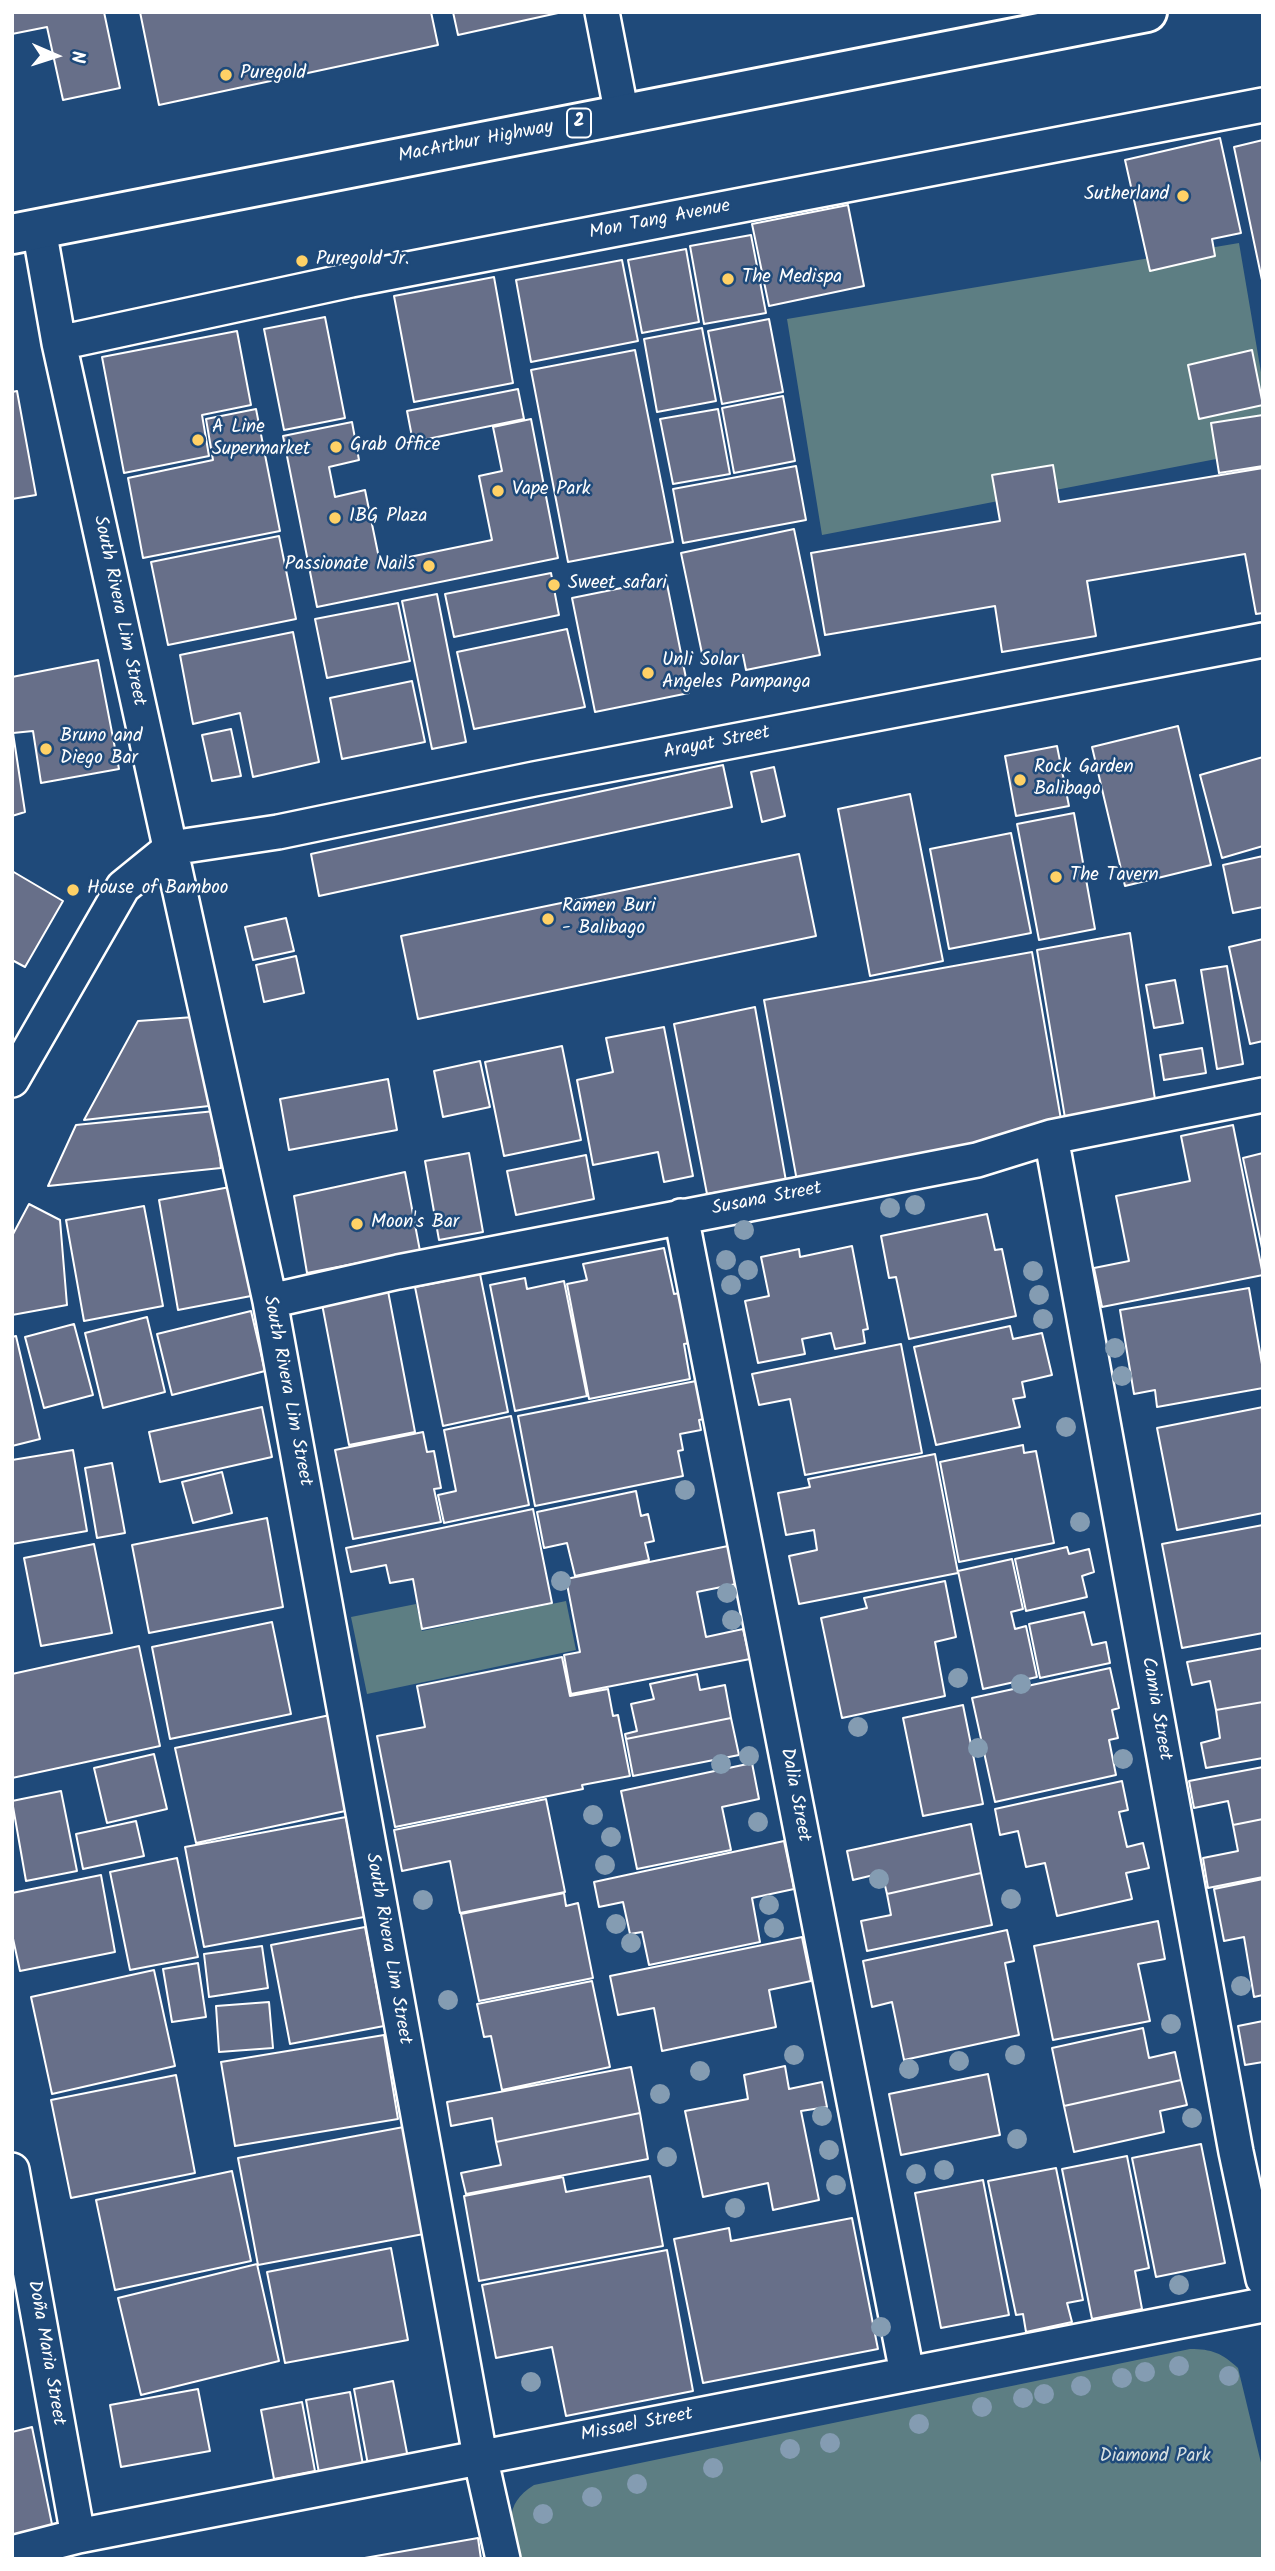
<!DOCTYPE html>
<html>
<head>
<meta charset="utf-8">
<style>
	body { margin:0 }
	#map { position:relative; width:1275px; height:2571px; overflow:hidden; background:#1f4a7a; font-family:Kalam,sans-serif }
	canvas { display:block }
	.frame { position:absolute; inset:0; border:14px solid #fff; pointer-events:none }
	.north { position:absolute; left:21px; top:21px; width:70px; height:70px; -webkit-text-stroke:5px #1f4a7a; paint-order:stroke; rotate:93deg; font-size:19px; font-weight:700; line-height:28px; text-align:center; color:#fff }
	.north::after { content:''; display:block; margin:auto; width:24px; height:32px; background:#fff; clip-path:polygon(50% 0,100% 100%,50% 72%,0 100%) }
</style>
</head>
<body>
<div id="map">
<canvas width="1275" height="2571"></canvas>
<div class="frame"></div>
<div class="north">N</div>
</div>
<script>
const c = document.querySelector('canvas').getContext('2d');
c.lineJoin = 'round';
function fill(path, color) { c.fillStyle = color; c.fill(path, 'evenodd'); }
function stroke(path, color, width, dash) { c.strokeStyle = color; c.lineWidth = width; c.lineCap = dash ? 'butt' : 'round'; c.setLineDash(dash || []); c.stroke(path); }
function label(font, color, halo, rows, align = 'center') {
  c.font = font + ' Kalam,sans-serif'; c.lineWidth = 5; c.setLineDash([]); c.textBaseline = 'middle'; c.strokeStyle = halo; c.fillStyle = color; for (const [text, x, y, turn = 0] of rows) {
    c.save(); c.translate(x, y); c.rotate((+turn || 0) * Math.PI / 180); c.textAlign = isNaN(turn) ? turn : align; if (halo) c.strokeText(text, 0, 0); c.fillText(text, 0, 0); c.restore();
  }
}
const green = new Path2D(`
	M 1239,243 L 1263,384 L 1263,450 L 822,535 L 787,319 Z
	M 566,1601 L 576,1650 L 367,1694 L 351,1617 L 416,1604 L 422,1631 Z
	M 1190,2349 C 1212,2349 1222,2353 1238,2368 L 1263,2471 L 1263,2559 L 516,2559 C 511,2527 502,2505 534,2485 Z`);
const building = new Path2D(`
	M 12,12 L 104,12 L 120,88 L 63,100 L 47,27 L 12,34 Z
	M 140,12 L 431,12 L 438,45 L 159,105 Z
	M 453,12 L 558,12 L 558,13 L 458,35 Z
	M 1220,138 L 1241,233 L 1212,239 L 1215,256 L 1150,271 L 1125,160 Z
	M 1263,140 L 1263,285 L 1234,147 Z
	M 848,205 L 864,286 L 769,306 L 752,224 Z
	M 751,235 L 766,313 L 704,324 L 690,246 Z
	M 686,249 L 699,322 L 642,333 L 628,260 Z
	M 622,260 L 638,341 L 531,362 L 516,280 Z
	M 494,277 L 513,383 L 414,402 L 394,296 Z
	M 325,317 L 345,418 L 284,430 L 264,329 Z
	M 769,319 L 783,392 L 722,404 L 708,331 Z
	M 702,328 L 716,401 L 657,412 L 644,339 Z
	M 237,331 L 251,405 L 202,415 L 209,456 L 124,473 L 102,357 Z
	M 635,350 L 673,542 L 568,562 L 531,370 Z
	M 1252,350 L 1263,405 L 1199,419 L 1188,365 Z
	M 518,389 L 524,419 L 413,442 L 407,411 Z
	M 17,391 L 36,495 L 12,499 L 12,392 Z
	M 783,396 L 795,461 L 734,473 L 722,408 Z
	M 256,409 L 280,531 L 143,558 L 128,478 L 213,460 L 206,419 Z
	M 718,409 L 730,474 L 673,484 L 660,419 Z
	M 1263,415 L 1263,466 L 1219,473 L 1211,423 Z
	M 531,419 L 558,558 L 317,607 L 283,436 L 352,422 L 359,460 L 329,467 L 335,497 L 365,490 L 380,563 L 492,540 L 479,476 L 502,471 L 493,427 Z
	M 1053,465 L 1059,502 L 1263,468 L 1263,613 L 1256,614 L 1245,554 L 1087,581 L 1096,636 L 1002,652 L 995,606 L 825,635 L 811,553 L 1000,521 L 992,475 Z
	M 796,466 L 806,520 L 683,543 L 673,489 Z
	M 794,529 L 820,655 L 746,670 L 743,655 L 704,663 L 681,553 Z
	M 279,536 L 296,619 L 168,645 L 151,562 Z
	M 551,573 L 559,615 L 454,637 L 445,594 Z
	M 666,579 L 689,693 L 595,712 L 572,598 Z
	M 437,594 L 466,742 L 432,749 L 402,601 Z
	M 398,603 L 410,661 L 327,678 L 315,619 Z
	M 567,629 L 585,707 L 474,729 L 457,652 Z
	M 293,632 L 319,762 L 253,777 L 240,713 L 193,724 L 180,655 Z
	M 98,660 L 119,769 L 41,783 L 33,731 L 13,733 L 25,812 L 12,816 L 12,677 Z
	M 412,681 L 425,742 L 342,759 L 330,698 Z
	M 1178,726 L 1211,865 L 1125,886 L 1092,747 Z
	M 231,729 L 241,776 L 212,781 L 202,735 Z
	M 1057,746 L 1069,806 L 1016,816 L 1005,756 Z
	M 1263,757 L 1263,846 L 1222,858 L 1200,775 Z
	M 723,765 L 732,807 L 319,896 L 311,854 Z
	M 774,767 L 785,816 L 762,822 L 751,772 Z
	M 910,794 L 943,961 L 870,976 L 838,809 Z
	M 1074,813 L 1095,929 L 1039,940 L 1017,824 Z
	M 1011,833 L 1031,933 L 949,949 L 930,849 Z
	M 799,854 L 816,936 L 418,1019 L 401,936 Z
	M 1263,856 L 1263,907 L 1233,913 L 1223,865 Z
	M 12,871 L 63,901 L 25,967 L 12,960 Z
	M 286,918 L 294,951 L 253,960 L 245,927 Z
	M 1130,933 L 1156,1106 L 1066,1124 L 1037,950 Z
	M 1263,939 L 1263,1041 L 1250,1044 L 1229,947 Z
	M 1032,952 L 1063,1131 L 797,1181 L 764,1000 Z
	M 296,956 L 304,993 L 264,1002 L 256,965 Z
	M 1227,966 L 1243,1064 L 1217,1069 L 1201,970 Z
	M 1175,980 L 1183,1023 L 1154,1028 L 1146,985 Z
	M 755,1007 L 786,1181 L 707,1194 L 674,1024 Z
	M 194,1017 L 209,1106 L 84,1120 L 138,1021 Z
	M 664,1027 L 693,1176 L 664,1182 L 658,1152 L 593,1165 L 577,1080 L 613,1072 L 606,1038 Z
	M 562,1046 L 581,1140 L 504,1156 L 485,1062 Z
	M 1202,1048 L 1206,1073 L 1164,1080 L 1160,1055 Z
	M 480,1061 L 490,1107 L 443,1117 L 434,1071 Z
	M 388,1079 L 397,1130 L 289,1150 L 280,1099 Z
	M 215,1111 L 221,1168 L 48,1186 L 76,1125 Z
	M 1233,1125 L 1263,1275 L 1102,1307 L 1094,1268 L 1129,1261 L 1116,1196 L 1190,1181 L 1181,1136 Z
	M 469,1153 L 483,1232 L 439,1240 L 425,1161 Z
	M 1263,1153 L 1263,1253 L 1243,1158 Z
	M 586,1155 L 594,1199 L 516,1215 L 507,1171 Z
	M 405,1172 L 420,1251 L 307,1273 L 294,1196 Z
	M 230,1187 L 251,1296 L 178,1310 L 159,1200 Z
	M 29,1204 L 60,1220 L 67,1305 L 12,1315 L 12,1236 Z
	M 144,1206 L 163,1306 L 84,1321 L 66,1220 Z
	M 987,1214 L 995,1250 L 1002,1249 L 1016,1316 L 909,1339 L 896,1277 L 889,1278 L 881,1236 Z
	M 852,1246 L 868,1329 L 863,1330 L 865,1343 L 835,1349 L 831,1333 L 802,1339 L 805,1354 L 758,1363 L 745,1301 L 769,1296 L 761,1257 L 799,1249 L 800,1257 Z
	M 664,1248 L 674,1294 L 680,1293 L 690,1343 L 684,1344 L 690,1379 L 589,1399 L 567,1284 L 587,1280 L 583,1264 Z
	M 480,1274 L 508,1412 L 443,1426 L 415,1287 Z
	M 525,1278 L 527,1289 L 564,1281 L 587,1396 L 515,1411 L 490,1285 Z
	M 1249,1288 L 1263,1370 L 1263,1388 L 1157,1407 L 1155,1390 L 1134,1394 L 1120,1310 Z
	M 388,1291 L 415,1432 L 349,1445 L 322,1304 Z
	M 251,1311 L 265,1371 L 172,1395 L 157,1334 Z
	M 147,1317 L 165,1392 L 103,1408 L 85,1333 Z
	M 74,1324 L 93,1395 L 44,1408 L 25,1337 Z
	M 1010,1326 L 1013,1339 L 1042,1333 L 1052,1375 L 1022,1382 L 1025,1397 L 1013,1399 L 1020,1427 L 936,1445 L 914,1347 Z
	M 16,1336 L 40,1439 L 12,1446 L 12,1337 Z
	M 901,1344 L 922,1453 L 805,1475 L 790,1399 L 759,1405 L 752,1374 Z
	M 696,1381 L 704,1419 L 699,1420 L 701,1430 L 680,1434 L 683,1450 L 678,1451 L 683,1476 L 535,1506 L 518,1416 Z
	M 262,1407 L 272,1457 L 160,1482 L 149,1432 Z
	M 1263,1407 L 1263,1513 L 1177,1530 L 1157,1428 Z
	M 511,1416 L 529,1505 L 444,1523 L 438,1495 L 456,1491 L 444,1430 Z
	M 423,1432 L 427,1452 L 434,1451 L 441,1488 L 434,1489 L 441,1522 L 353,1539 L 335,1450 Z
	M 1023,1445 L 1024,1453 L 1036,1451 L 1054,1543 L 959,1562 L 940,1462 Z
	M 73,1450 L 87,1531 L 12,1544 L 12,1460 Z
	M 935,1454 L 958,1573 L 799,1604 L 789,1556 L 817,1550 L 814,1530 L 786,1535 L 778,1493 L 810,1487 L 808,1479 Z
	M 112,1463 L 125,1533 L 97,1538 L 85,1468 Z
	M 222,1472 L 232,1513 L 193,1523 L 182,1482 Z
	M 636,1491 L 641,1516 L 648,1514 L 654,1541 L 645,1543 L 649,1560 L 575,1576 L 567,1543 L 544,1548 L 537,1512 Z
	M 533,1509 L 552,1603 L 422,1629 L 413,1579 L 390,1583 L 386,1565 L 351,1572 L 346,1548 Z
	M 267,1518 L 283,1607 L 149,1633 L 132,1545 Z
	M 1263,1525 L 1263,1633 L 1182,1648 L 1162,1544 Z
	M 94,1544 L 112,1633 L 41,1646 L 24,1558 Z
	M 728,1546 L 736,1584 L 697,1592 L 706,1637 L 743,1629 L 750,1659 L 571,1694 L 564,1655 L 580,1652 L 566,1579 Z
	M 1067,1547 L 1069,1554 L 1089,1549 L 1094,1572 L 1082,1576 L 1087,1597 L 1026,1611 L 1015,1559 Z
	M 1012,1559 L 1023,1609 L 1011,1612 L 1015,1629 L 1026,1626 L 1037,1677 L 983,1689 L 958,1571 Z
	M 945,1581 L 956,1637 L 935,1642 L 945,1696 L 842,1718 L 821,1618 L 867,1608 L 864,1598 Z
	M 1084,1612 L 1092,1645 L 1106,1642 L 1110,1663 L 1040,1678 L 1029,1624 Z
	M 272,1622 L 291,1714 L 170,1739 L 152,1647 Z
	M 139,1646 L 160,1746 L 12,1778 L 12,1674 Z
	M 1263,1648 L 1263,1702 L 1216,1710 L 1210,1681 L 1192,1685 L 1187,1662 Z
	M 562,1657 L 570,1696 L 608,1689 L 613,1716 L 618,1715 L 630,1776 L 582,1785 L 583,1789 L 395,1827 L 377,1736 L 425,1727 L 417,1686 Z
	M 1110,1668 L 1119,1708 L 1112,1710 L 1118,1738 L 1109,1740 L 1116,1775 L 995,1802 L 972,1698 Z
	M 697,1674 L 700,1690 L 725,1685 L 731,1718 L 626,1739 L 625,1734 L 637,1731 L 631,1704 L 654,1699 L 650,1684 Z
	M 1263,1702 L 1263,1758 L 1206,1768 L 1201,1743 L 1220,1738 L 1216,1710 Z
	M 963,1705 L 983,1804 L 923,1816 L 903,1718 Z
	M 330,1715 L 350,1810 L 196,1843 L 175,1748 Z
	M 731,1718 L 739,1755 L 633,1776 L 626,1739 Z
	M 154,1754 L 167,1809 L 107,1823 L 94,1768 Z
	M 752,1763 L 759,1799 L 722,1807 L 731,1850 L 637,1869 L 621,1791 Z
	M 1263,1767 L 1263,1819 L 1233,1825 L 1228,1801 L 1194,1808 L 1189,1781 Z
	M 1122,1781 L 1128,1810 L 1119,1812 L 1127,1847 L 1143,1843 L 1149,1868 L 1126,1873 L 1132,1899 L 1057,1916 L 1045,1863 L 1026,1867 L 1018,1831 L 1000,1835 L 995,1809 Z
	M 61,1791 L 77,1871 L 26,1881 L 12,1801 Z
	M 546,1799 L 565,1892 L 460,1913 L 450,1861 L 402,1871 L 394,1830 Z
	M 346,1817 L 364,1917 L 204,1947 L 185,1847 Z
	M 1263,1819 L 1263,1877 L 1208,1888 L 1203,1858 L 1238,1851 L 1233,1825 Z
	M 136,1821 L 144,1856 L 83,1869 L 76,1834 Z
	M 971,1824 L 981,1873 L 887,1894 L 882,1873 L 853,1880 L 847,1851 Z
	M 784,1841 L 794,1889 L 752,1898 L 760,1942 L 649,1965 L 642,1932 L 630,1934 L 623,1902 L 599,1907 L 594,1882 Z
	M 177,1858 L 198,1957 L 130,1970 L 110,1872 Z
	M 981,1873 L 992,1925 L 867,1951 L 861,1921 L 891,1915 L 887,1894 Z
	M 101,1875 L 115,1952 L 20,1971 L 12,1934 L 12,1893 Z
	M 1263,1879 L 1263,1995 L 1254,1997 L 1244,1937 L 1224,1941 L 1214,1889 Z
	M 564,1893 L 566,1906 L 578,1903 L 593,1978 L 479,2001 L 461,1914 Z
	M 1158,1921 L 1165,1959 L 1138,1964 L 1150,2021 L 1053,2040 L 1034,1946 Z
	M 365,1927 L 384,2026 L 290,2044 L 271,1945 Z
	M 1007,1930 L 1014,1961 L 1005,1963 L 1019,2035 L 904,2060 L 892,2002 L 872,2007 L 863,1961 Z
	M 802,1937 L 811,1981 L 769,1990 L 776,2027 L 662,2051 L 654,2008 L 618,2015 L 610,1976 Z
	M 262,1946 L 268,1988 L 209,1997 L 204,1954 Z
	M 198,1963 L 206,2017 L 172,2022 L 163,1969 Z
	M 154,1970 L 175,2066 L 52,2094 L 31,1997 Z
	M 592,1981 L 610,2067 L 502,2090 L 491,2036 L 484,2037 L 477,2004 Z
	M 269,2002 L 273,2048 L 219,2052 L 216,2006 Z
	M 1263,2021 L 1263,2062 L 1245,2065 L 1238,2026 Z
	M 1143,2028 L 1149,2058 L 1175,2052 L 1181,2080 L 1064,2106 L 1052,2048 Z
	M 384,2035 L 398,2119 L 235,2146 L 221,2062 Z
	M 785,2066 L 789,2089 L 822,2082 L 827,2107 L 801,2111 L 819,2200 L 773,2210 L 768,2183 L 703,2197 L 685,2111 L 748,2099 L 744,2075 Z
	M 631,2067 L 640,2113 L 496,2142 L 492,2118 L 451,2126 L 447,2102 Z
	M 988,2074 L 1000,2135 L 901,2155 L 889,2094 Z
	M 176,2075 L 195,2173 L 71,2198 L 51,2100 Z
	M 1181,2080 L 1187,2105 L 1160,2111 L 1164,2132 L 1074,2152 L 1064,2106 Z
	M 640,2113 L 648,2159 L 466,2194 L 461,2173 L 501,2165 L 496,2142 Z
	M 409,2126 L 429,2233 L 258,2265 L 238,2158 Z
	M 1201,2144 L 1225,2263 L 1156,2277 L 1132,2158 Z
	M 1127,2156 L 1149,2268 L 1135,2271 L 1142,2309 L 1092,2319 L 1062,2169 Z
	M 1056,2168 L 1083,2300 L 1067,2303 L 1072,2322 L 1026,2332 L 1023,2314 L 1016,2315 L 988,2181 Z
	M 232,2171 L 251,2261 L 115,2290 L 96,2200 Z
	M 650,2176 L 663,2246 L 479,2281 L 464,2196 L 563,2177 L 566,2192 Z
	M 983,2180 L 1009,2315 L 941,2328 L 915,2193 Z
	M 852,2218 L 878,2349 L 703,2383 L 674,2239 L 729,2228 L 731,2241 Z
	M 391,2248 L 408,2340 L 285,2363 L 267,2272 Z
	M 667,2250 L 693,2391 L 566,2416 L 552,2347 L 496,2358 L 482,2285 Z
	M 257,2264 L 279,2361 L 141,2395 L 118,2298 Z
	M 393,2381 L 408,2458 L 368,2465 L 354,2389 Z
	M 198,2389 L 210,2451 L 121,2467 L 110,2405 Z
	M 350,2392 L 363,2465 L 319,2473 L 306,2400 Z
	M 302,2402 L 315,2471 L 274,2479 L 261,2410 Z
	M 32,2427 L 54,2534 L 12,2542 L 12,2432 Z
	M 478,2538 L 481,2559 L 359,2559 Z`);
const street = new Path2D(`
	M 602,12 L 622,115
	M 39,229 L 59,343 L 270,1301 L 480,2456 L 503,2559
	M 59,343 L 351,280 L 1263,105
	M 12,1080 L 123,887 L 171,848 L 278,832 L 534,779 L 1263,640
	M 1051,1137 L 1236,2152 L 1263,2279
	M 681,1216 L 907,2373
	M 270,1301 L 398,1272 L 977,1160 L 1051,1137 L 1263,1095
	M 12,2170 L 78,2536
	M 12,2553 L 78,2536 L 1263,2305`);
const highway = new Path2D(`
	M 12,234 L 1147,12`);
const trees = [
	[915,1205],
	[890,1208],
	[744,1230],
	[726,1260],
	[748,1270],
	[1033,1271],
	[731,1285],
	[1039,1295],
	[1043,1319],
	[1115,1348],
	[1122,1376],
	[1066,1427],
	[685,1490],
	[1080,1522],
	[561,1581],
	[727,1593],
	[732,1620],
	[958,1678],
	[1021,1684],
	[858,1727],
	[978,1748],
	[749,1756],
	[1123,1759],
	[721,1764],
	[593,1815],
	[758,1822],
	[611,1837],
	[605,1865],
	[879,1879],
	[1011,1899],
	[423,1900],
	[769,1905],
	[616,1924],
	[774,1928],
	[631,1943],
	[1241,1986],
	[448,2000],
	[1171,2024],
	[794,2055],
	[1015,2055],
	[959,2061],
	[909,2069],
	[700,2071],
	[660,2094],
	[822,2116],
	[1192,2118],
	[1017,2139],
	[829,2150],
	[667,2157],
	[944,2170],
	[916,2174],
	[836,2185],
	[735,2208],
	[1179,2285],
	[881,2327],
	[1179,2366],
	[1145,2372],
	[1229,2376],
	[1122,2378],
	[531,2382],
	[1081,2386],
	[1044,2394],
	[1023,2398],
	[982,2407],
	[919,2424],
	[830,2443],
	[790,2449],
	[713,2468],
	[637,2484],
	[592,2497],
	[543,2514]
];
const markers = [
	[226,75,7,"#ffd166"],
	[1183,196,7,"#ffd166"],
	[302,261,7,"#ffd166"],
	[728,279,7,"#ffd166"],
	[198,440,7,"#ffd166"],
	[336,447,7,"#ffd166"],
	[498,491,7,"#ffd166"],
	[335,518,7,"#ffd166"],
	[429,566,7,"#ffd166"],
	[554,585,7,"#ffd166"],
	[648,673,7,"#ffd166"],
	[46,749,7,"#ffd166"],
	[1020,780,7,"#ffd166"],
	[1056,877,7,"#ffd166"],
	[73,890,7,"#ffd166"],
	[548,919,7,"#ffd166"],
	[357,1224,7,"#ffd166"]
];
const shields = [
	[579,123,24]
];
const shieldNames = [
	["2",579,123]
];
const poiNames = [
	["Puregold",240,75],
	["Sutherland",1169,196,"right"],
	["Puregold Jr.",316,261],
	["The Medispa",742,279],
	["A Line",212,429],
	["Supermarket",212,451],
	["Grab Office",350,447],
	["Vape Park",512,491],
	["IBG Plaza",349,518],
	["Passionate Nails",415,566,"right"],
	["Sweet safari",568,585],
	["Unli Solar",662,662],
	["Angeles Pampanga",662,684],
	["Bruno and",60,738],
	["Diego Bar",60,760],
	["Rock Garden",1034,769],
	["Balibago",1034,791],
	["The Tavern",1070,877],
	["House of Bamboo",87,890],
	["Ramen Buri",562,908],
	["- Balibago",562,930],
	["Moon's Bar",371,1224]
];
const streetNames = [
	["MacArthur Highway",476,143,-11],
	["Mon Tang Avenue",660,221,-11],
	["South Rivera Lim Street",118,611,78],
	["Arayat Street",717,744,-11],
	["Susana Street",767,1200,-11],
	["South Rivera Lim Street",286,1391,79],
	["Camia Street",1155,1709,80],
	["Dalia Street",794,1795,79],
	["South Rivera Lim Street",387,1949,80],
	["Doña Maria Street",45,2353,80],
	["Missael Street",637,2426,-11]
];
const parkNames = [
	["Diamond Park",1155,2458]
];
fill(green, '#5d7e83');
fill(building, '#676f89');
stroke(building, '#fff', 2);
stroke(street, '#fff', 38);
stroke(highway, '#fff', 44);
stroke(street, '#1f4a7a', 33);
stroke(highway, '#1f4a7a', 38);
c.fillStyle = '#849cb2';
for (const [x, y] of trees) { c.beginPath(); c.arc(x, y, 10, 0, 2 * Math.PI); c.fill(); }
for (const [x, y, r, color] of markers) { const dot = new Path2D(); dot.arc(x, y, r, 0, 2 * Math.PI); c.fillStyle = color; c.fill(dot); stroke(dot, '#1f4a7a', 2.5); }
for (const [x, y, w] of shields) { const box = new Path2D(); box.roundRect(x - w / 2, y - 14.5, w, 29, 5); c.fillStyle = '#1f4a7a'; c.fill(box); stroke(box, '#fff', 2); }
label('bold 18px', '#fff', null, shieldNames);
label('19px', '#fff', '#1f4a7a', poiNames, 'left');
label('19px', '#fff', '#1f4a7a', streetNames);
label('19px', '#d6dfe0', '#1f4a7a', parkNames);
</script>
</body>
</html>
